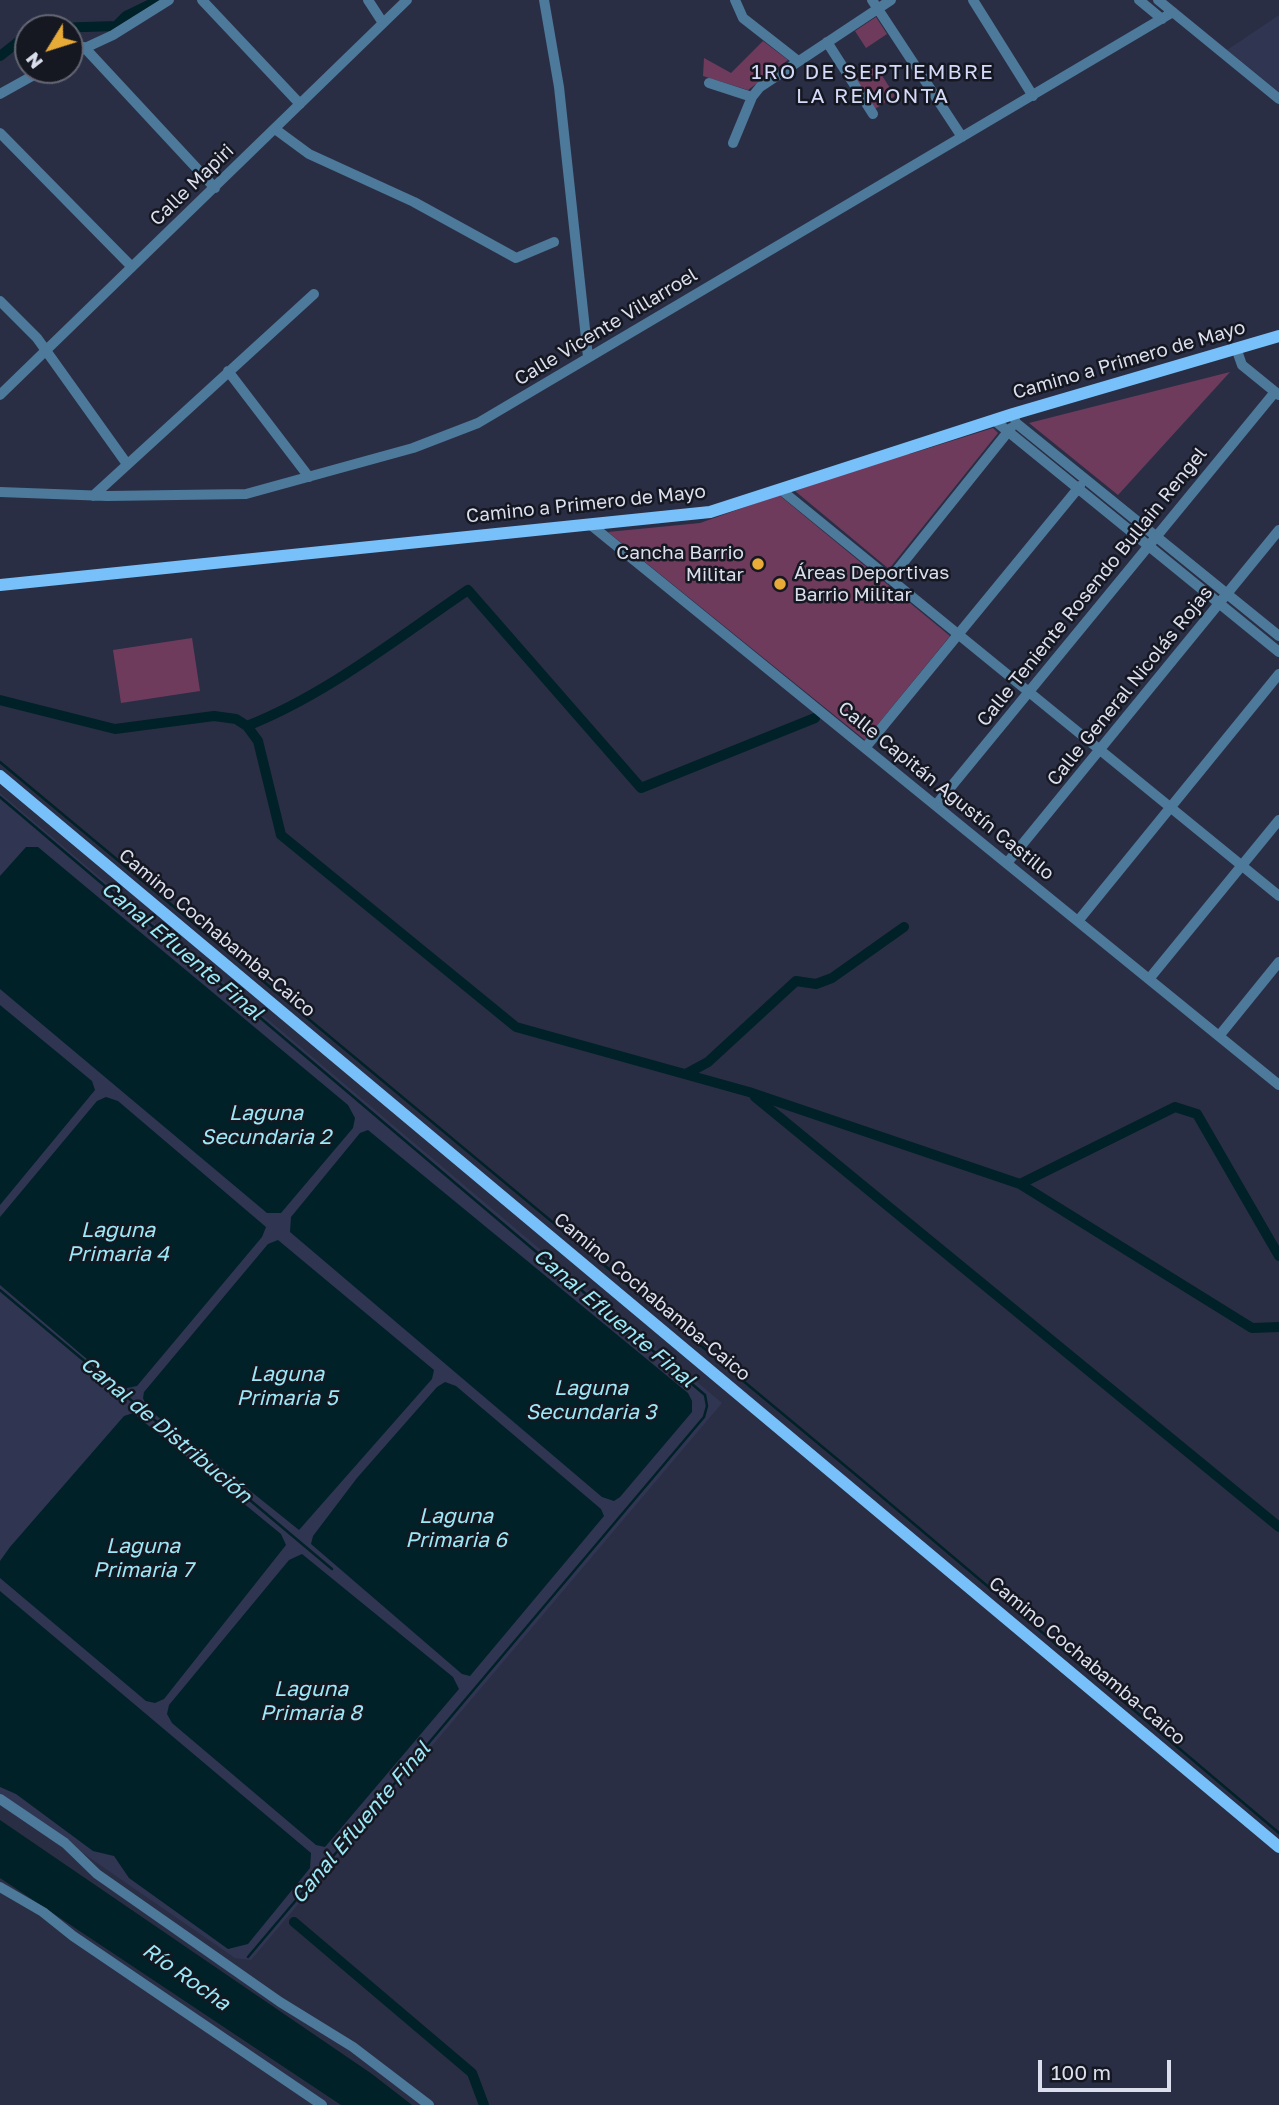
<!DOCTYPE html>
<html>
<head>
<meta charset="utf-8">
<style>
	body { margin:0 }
	#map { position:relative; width:1279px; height:2105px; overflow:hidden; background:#2a2e44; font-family:"Golos Text",sans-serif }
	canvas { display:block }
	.north { position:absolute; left:14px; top:14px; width:70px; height:70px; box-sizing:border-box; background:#151721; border:2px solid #646773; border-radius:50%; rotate:232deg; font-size:19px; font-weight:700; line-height:28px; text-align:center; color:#dbdfed }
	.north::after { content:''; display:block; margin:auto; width:24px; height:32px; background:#e8ab37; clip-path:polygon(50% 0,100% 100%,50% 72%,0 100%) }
	.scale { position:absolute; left:1038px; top:2060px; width:133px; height:32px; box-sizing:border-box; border:4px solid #dbdfed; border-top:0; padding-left:9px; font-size:21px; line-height:24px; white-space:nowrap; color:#dbdfed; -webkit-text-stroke:5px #151721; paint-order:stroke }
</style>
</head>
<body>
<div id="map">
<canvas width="1279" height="2105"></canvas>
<div class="north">N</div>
<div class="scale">100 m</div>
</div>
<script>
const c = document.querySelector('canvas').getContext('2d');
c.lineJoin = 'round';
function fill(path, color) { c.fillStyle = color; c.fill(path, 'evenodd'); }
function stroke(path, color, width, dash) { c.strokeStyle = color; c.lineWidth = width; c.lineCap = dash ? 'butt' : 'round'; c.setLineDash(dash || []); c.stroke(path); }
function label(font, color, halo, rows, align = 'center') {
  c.font = font + ' "Golos Text",sans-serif'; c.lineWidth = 5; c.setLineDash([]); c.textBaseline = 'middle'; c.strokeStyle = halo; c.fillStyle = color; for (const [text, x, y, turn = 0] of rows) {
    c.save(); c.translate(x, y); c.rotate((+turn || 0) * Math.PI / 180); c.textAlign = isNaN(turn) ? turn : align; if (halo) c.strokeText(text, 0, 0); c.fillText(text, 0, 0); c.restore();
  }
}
const built = new Path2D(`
	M 1279,15 L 1279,92 L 1227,50 Z
	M 0,793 L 722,1403 L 251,1960 L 235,1958 L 0,1796 Z`);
const green = new Path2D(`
	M 876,17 L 887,34 L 866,48 L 855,31 Z
	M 763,41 L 788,60 L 748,90 L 703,76 L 704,58 L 731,73 Z
	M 876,66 L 895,96 L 875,109 L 856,79 Z
	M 1230,372 L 1118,495 L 1029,423 Z
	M 993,428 L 998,433 L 889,569 L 795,491 L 906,451 L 910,454 Z
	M 779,495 L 950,636 L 865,740 L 608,532 L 700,523 Z
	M 192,638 L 200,691 L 121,703 L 113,650 Z`);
const water = new Path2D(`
	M 26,847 L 38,847 L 348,1105 L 355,1118 L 353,1128 L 281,1213 L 267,1213 L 0,989 L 0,876 Z
	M 0,1005 L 92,1081 L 95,1090 L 0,1205 Z
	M 106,1097 L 118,1101 L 266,1227 L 262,1237 L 137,1386 L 122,1389 L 0,1285 L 0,1217 L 97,1101 Z
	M 368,1130 L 688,1393 L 692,1401 L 692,1412 L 620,1497 L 614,1501 L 602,1497 L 290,1232 L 291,1217 L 360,1133 Z
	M 278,1240 L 434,1370 L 432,1379 L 299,1530 L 147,1408 L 143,1398 L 144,1392 L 268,1244 Z
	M 445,1382 L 456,1386 L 601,1509 L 604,1516 L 470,1676 L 462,1674 L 311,1544 L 313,1536 L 357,1478 L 437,1387 Z
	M 133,1413 L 281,1534 L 286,1545 L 164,1699 L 155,1703 L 146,1701 L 0,1578 L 0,1561 L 10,1547 L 124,1416 Z
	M 302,1554 L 453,1677 L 459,1689 L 325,1847 L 316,1845 L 172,1723 L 167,1714 L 169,1705 L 289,1560 Z
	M 0,1591 L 311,1853 L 310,1868 L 248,1944 L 228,1949 L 129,1878 L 114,1856 L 93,1851 L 16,1794 L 0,1787 Z
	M 0,1820 L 372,2074 L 412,2105 L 341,2105 L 0,1878 Z`);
const stream = new Path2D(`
	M 0,762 L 861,1479 L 1279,1833
	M 0,797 L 705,1395 L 707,1406 L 704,1417 L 248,1957
	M 0,1290 L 332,1569`);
const canal = new Path2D(`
	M 54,28 L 116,26 L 126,16 L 159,0
	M 0,56 L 28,34
	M 0,700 L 115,729 L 214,716 L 236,719 L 247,726 L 258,741 L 281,835 L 516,1027 L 749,1092 L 1020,1184 L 1252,1328 L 1279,1327
	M 247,726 C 326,695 397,638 468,590 L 641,788 L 815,718
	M 686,1074 L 708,1062 L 796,981 L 816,984 L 832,978 L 904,927
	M 755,1097 L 1279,1527
	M 1020,1184 L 1175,1107 L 1197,1114 L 1279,1256
	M 294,1922 L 472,2073 L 484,2105`);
const minor = new Path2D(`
	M 202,0 L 300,104
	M 368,0 L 383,23
	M 544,0 L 559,87 L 588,357
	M 735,0 L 743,18 L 798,61
	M 872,0 L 962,137
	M 973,0 L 1033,96
	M 1139,0 L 1162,19
	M 1158,0 L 1279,99
	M 827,42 L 873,114
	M 84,47 L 215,188
	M 70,55 L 113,35 L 169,0
	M 709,83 L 752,97
	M 0,94 L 43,70
	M 275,129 L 309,154 L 414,202 L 516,258 L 554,242
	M 0,133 L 132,267
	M 733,143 L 752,97 L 760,87 L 891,0
	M 0,301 L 37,338 L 127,464
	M 1236,348 L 1242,365 L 1279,395
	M 228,371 L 309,477
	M 0,395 L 407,0
	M 1013,414 L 1016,423 L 1279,636
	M 994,420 L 1279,652
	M 780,489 L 1279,896
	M 0,492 L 107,496 L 246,494 L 413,448 L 478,423 L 1173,12
	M 93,496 L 314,294
	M 591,525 L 1279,1085
	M 890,579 L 1011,428
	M 865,748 L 1080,486
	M 936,805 L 1275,392
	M 1007,863 L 1279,530
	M 1078,921 L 1279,674
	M 1149,979 L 1279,820
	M 1219,1036 L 1279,962
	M 0,1799 L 65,1843 L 97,1874 L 280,2002 L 353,2047 L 429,2105
	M 0,1887 L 43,1912 L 73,1936 L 322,2105`);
const major = new Path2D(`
	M 0,585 L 710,512 L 1013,414 L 1279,336
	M 0,776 L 1279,1847`);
const markers = [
	[758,564,7,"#e8ab37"],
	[780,584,7,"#e8ab37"]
];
const streetNames = [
	["Calle Mapiri",192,185,-44],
	["Calle Vicente Villarroel",606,327,-31],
	["Camino a Primero de Mayo",1129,360,-16],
	["Camino a Primero de Mayo",586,504,-6],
	["Calle Teniente Rosendo Bullain Rengel",1092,587,-51],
	["Calle General Nicolás Rojas",1130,686,-51],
	["Calle Capitán Agustín Castillo",946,791,39],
	["Camino Cochabamba-Caico",217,933,40],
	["Camino Cochabamba-Caico",652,1297,40],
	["Camino Cochabamba-Caico",1087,1661,40]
];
const poiNames = [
	["Cancha Barrio",744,553],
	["Militar",744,575],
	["Áreas Deportivas",794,573,"left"],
	["Barrio Militar",794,595,"left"]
];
const neighbourhoodNames = [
	["1RO DE SEPTIEMBRE",873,72],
	["LA REMONTA",873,96]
];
const waterNames = [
	["Canal Efluente Final",182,951,40],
	["Laguna",266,1113],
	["Secundaria 2",266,1137],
	["Laguna",118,1230],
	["Primaria 4",118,1254],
	["Canal Efluente Final",614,1318,40],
	["Laguna",287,1374],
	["Primaria 5",287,1398],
	["Laguna",591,1388],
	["Secundaria 3",591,1412],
	["Canal de Distribución",166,1430,40],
	["Laguna",456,1516],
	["Primaria 6",456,1540],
	["Laguna",143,1546],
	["Primaria 7",143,1570],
	["Laguna",311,1689],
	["Primaria 8",311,1713],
	["Canal Efluente Final",361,1823,-50],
	["Río Rocha",186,1977,35]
];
fill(built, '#303552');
fill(green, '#6f3b5d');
fill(water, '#002127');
stroke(stream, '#002127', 2.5);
stroke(canal, '#002127', 10);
stroke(minor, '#4d799b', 10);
stroke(major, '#78c0f9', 12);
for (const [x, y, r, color] of markers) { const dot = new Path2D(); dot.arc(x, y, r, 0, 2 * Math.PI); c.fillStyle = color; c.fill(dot); stroke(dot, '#151721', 2.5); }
label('19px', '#dbdfed', '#151721', streetNames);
label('19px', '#dbdfed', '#151721', poiNames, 'right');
c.letterSpacing = '2px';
label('21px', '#d4daf8', '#151721', neighbourhoodNames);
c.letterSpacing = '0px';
label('italic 21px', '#9be8f6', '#151721', waterNames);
</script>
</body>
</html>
